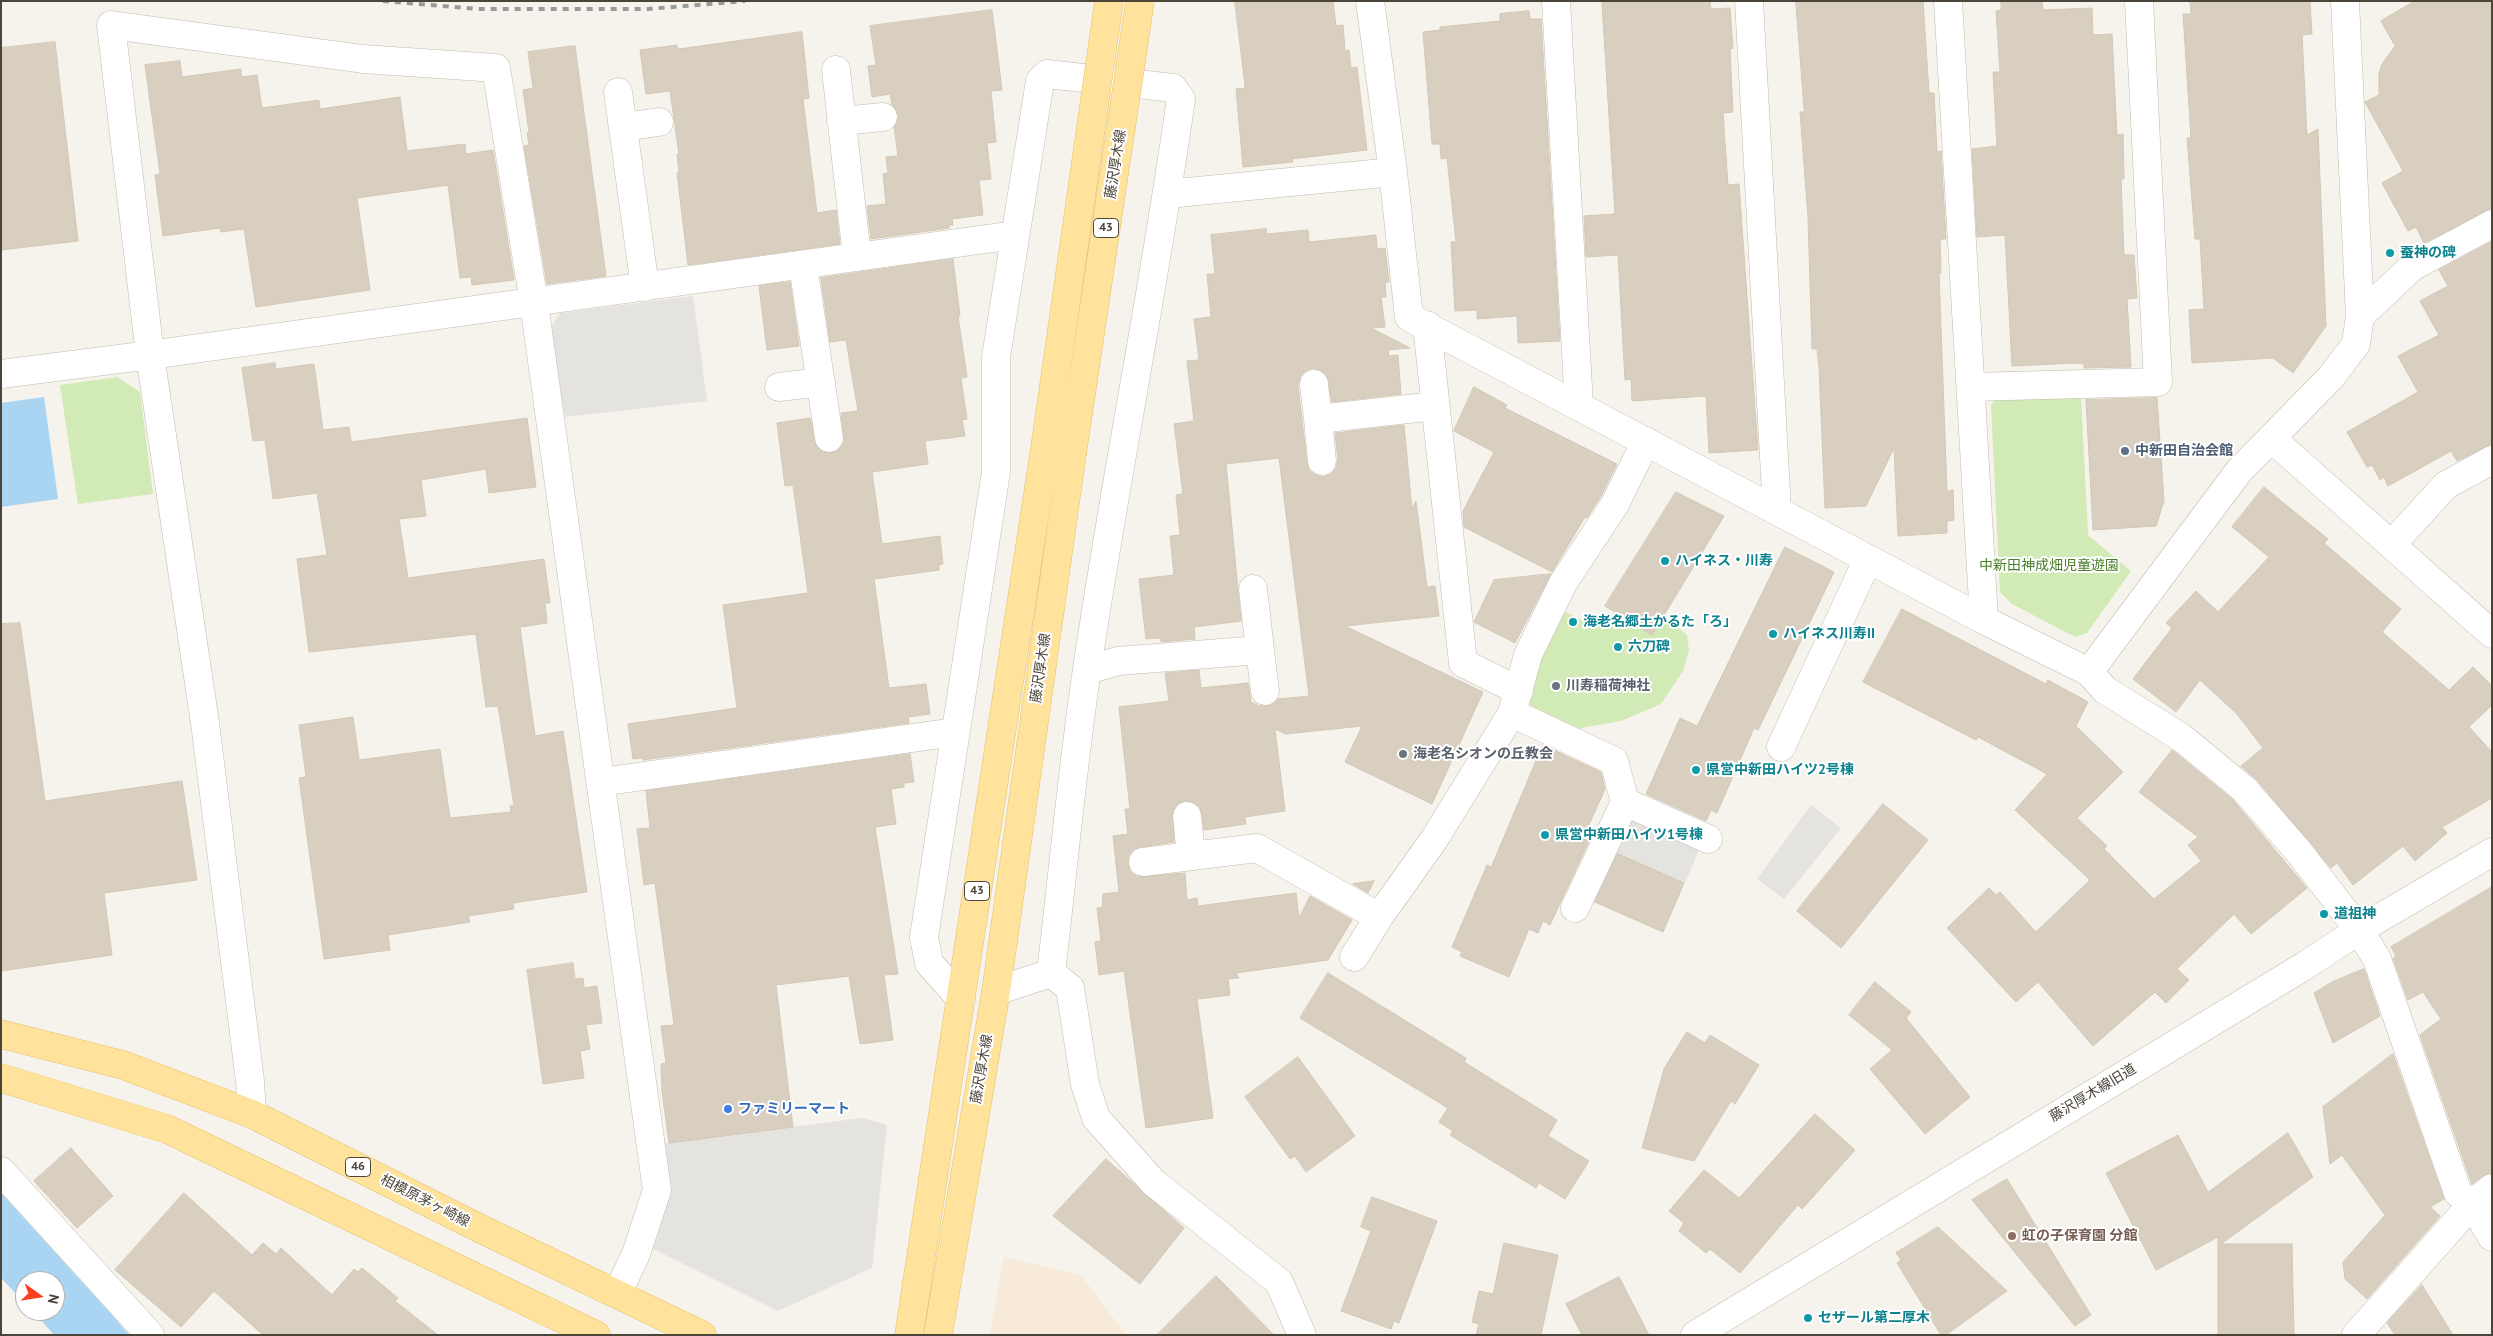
<!DOCTYPE html>
<html>
<head>
<meta charset="utf-8">
<style>
	body { margin:0 }
	#map { position:relative; width:2493px; height:1336px; overflow:hidden; background:#f6f3ec; font-family:"PT Sans",sans-serif }
	canvas { display:block }
	.frame { position:absolute; inset:0; border:2px solid #4b4439; pointer-events:none }
	.north { position:absolute; left:15px; top:1271px; width:50px; height:50px; box-sizing:border-box; background:#fff; border:1px solid #b7b4b0; border-radius:50%; rotate:103deg; font-size:14px; font-weight:700; line-height:20px; text-align:center; color:#4b4439 }
	.north::after { content:''; display:block; margin:auto; width:18px; height:22px; background:#fc3f1d; clip-path:polygon(50% 0,100% 100%,50% 72%,0 100%) }
</style>
</head>
<body>
<div id="map">
<canvas width="2493" height="1336"></canvas>
<div class="frame"></div>
<div class="north">N</div>
</div>
<script>
const c = document.querySelector('canvas').getContext('2d');
c.lineJoin = 'round';
function fill(path, color) { c.fillStyle = color; c.fill(path, 'evenodd'); }
function stroke(path, color, width, dash) { c.strokeStyle = color; c.lineWidth = width; c.lineCap = dash ? 'butt' : 'round'; c.setLineDash(dash || []); c.stroke(path); }
function label(font, color, halo, rows, align = 'center') {
  c.font = font + ' "PT Sans","Noto Sans JP",sans-serif'; c.lineWidth = 4; c.setLineDash([]); c.textBaseline = 'middle'; c.strokeStyle = halo; c.fillStyle = color; for (const [text, x, y, turn = 0] of rows) {
    c.save(); c.translate(x, y); c.rotate((+turn || 0) * Math.PI / 180); c.textAlign = isNaN(turn) ? turn : align; if (halo) c.strokeText(text, 0, 0); c.fillText(text, 0, 0); c.restore();
  }
}
const commercial = new Path2D(`
	M 1004,1257 L 1081,1275 L 1126,1335 L 990,1335 Z`);
const green = new Path2D(`
	M 117,377 L 140,392 L 153,494 L 78,504 L 60,385 Z
	M 2081,397 L 2088,535 L 2131,571 L 2087,633 L 2075,637 L 2012,604 L 2000,592 L 1991,405 L 1995,400 Z
	M 1551,609 L 1568,613 L 1586,623 L 1611,614 L 1654,617 L 1674,624 L 1687,635 L 1689,651 L 1683,671 L 1661,704 L 1621,721 L 1585,727 L 1545,742 L 1534,740 L 1525,730 L 1519,677 Z`);
const parking = new Path2D(`
	M 693,296 L 707,401 L 565,417 L 550,328 L 560,313 Z
	M 1811,805 L 1841,828 L 1784,899 L 1757,879 Z
	M 1628,818 L 1699,850 L 1685,883 L 1634,861 L 1612,910 L 1591,900 Z
	M 862,1118 L 887,1125 L 872,1268 L 778,1311 L 653,1249 L 667,1206 L 659,1144 Z`);
const water = new Path2D(`
	M 44,397 L 58,499 L 1,507 L 1,403 Z
	M 1,1193 L 112,1315 L 129,1335 L 54,1335 L 33,1311 L 55,1311 L 55,1281 L 25,1281 L 25,1303 L 1,1278 Z`);
const building = new Path2D(`
	M 1235,1 L 1333,1 L 1336,26 L 1343,25 L 1345,51 L 1349,50 L 1351,68 L 1357,67 L 1367,150 L 1292,159 L 1293,162 L 1243,167 L 1236,89 L 1245,88 Z
	M 1626,1 L 1710,1 L 1711,9 L 1730,8 L 1733,48 L 1730,49 L 1733,112 L 1723,113 L 1728,185 L 1739,184 L 1758,450 L 1709,453 L 1706,396 L 1632,401 L 1631,379 L 1625,380 L 1618,255 L 1586,257 L 1584,216 L 1615,214 L 1602,3 Z
	M 1796,1 L 1923,1 L 1929,93 L 1934,93 L 1937,152 L 1941,151 L 1946,239 L 1940,239 L 1941,273 L 1939,273 L 1947,491 L 1953,490 L 1954,520 L 1947,521 L 1947,533 L 1898,536 L 1894,448 L 1866,506 L 1825,508 L 1819,367 L 1817,349 L 1812,349 L 1808,217 L 1800,112 L 1804,112 Z
	M 2001,1 L 2042,1 L 2043,10 L 2092,8 L 2093,35 L 2112,34 L 2117,135 L 2123,134 L 2124,179 L 2121,179 L 2124,255 L 2134,255 L 2137,298 L 2127,299 L 2131,367 L 2084,368 L 2084,364 L 2077,363 L 2012,366 L 2005,235 L 1977,237 L 1972,149 L 1997,146 L 1993,72 L 2000,72 L 1996,11 L 2001,10 Z
	M 2190,1 L 2310,1 L 2312,34 L 2302,35 L 2307,135 L 2318,129 L 2326,326 L 2293,373 L 2273,358 L 2192,363 L 2189,310 L 2204,309 L 2200,239 L 2195,239 L 2187,138 L 2191,138 L 2183,14 L 2191,14 Z
	M 2415,1 L 2492,1 L 2492,208 L 2424,243 L 2416,227 L 2408,231 L 2382,183 L 2403,171 L 2365,102 L 2379,95 L 2379,73 L 2382,64 L 2395,46 L 2381,21 Z
	M 992,10 L 1002,90 L 991,91 L 996,142 L 987,143 L 991,179 L 979,180 L 983,215 L 952,219 L 953,225 L 949,225 L 949,228 L 871,239 L 867,206 L 886,204 L 883,174 L 888,173 L 886,157 L 898,156 L 894,127 L 899,116 L 892,104 L 890,94 L 872,97 L 868,66 L 876,65 L 870,26 Z
	M 1529,11 L 1530,19 L 1541,19 L 1560,341 L 1518,343 L 1517,316 L 1477,319 L 1477,310 L 1455,311 L 1451,242 L 1456,242 L 1447,158 L 1441,159 L 1440,144 L 1432,144 L 1423,32 L 1440,30 L 1440,27 L 1500,21 L 1500,14 Z
	M 802,32 L 809,98 L 803,99 L 817,213 L 836,210 L 840,244 L 688,265 L 677,173 L 679,173 L 677,154 L 679,154 L 670,91 L 646,94 L 640,50 L 677,45 L 677,49 Z
	M 55,42 L 78,241 L 1,250 L 1,48 Z
	M 575,46 L 606,276 L 547,284 L 524,146 L 529,145 L 527,133 L 529,132 L 523,90 L 533,88 L 528,52 Z
	M 180,61 L 182,77 L 241,69 L 241,77 L 257,75 L 262,108 L 319,100 L 320,109 L 400,97 L 407,151 L 465,144 L 466,154 L 493,150 L 514,280 L 472,285 L 471,277 L 460,278 L 448,185 L 357,198 L 370,290 L 256,307 L 244,229 L 221,232 L 220,228 L 163,236 L 155,175 L 160,174 L 145,65 Z
	M 1266,229 L 1267,234 L 1308,230 L 1309,242 L 1376,235 L 1377,249 L 1385,248 L 1389,282 L 1385,282 L 1386,297 L 1381,297 L 1385,327 L 1371,328 L 1410,348 L 1388,350 L 1389,356 L 1398,355 L 1401,394 L 1332,402 L 1326,374 L 1320,370 L 1313,368 L 1305,371 L 1300,377 L 1298,386 L 1307,463 L 1309,470 L 1315,475 L 1323,477 L 1331,474 L 1336,468 L 1338,460 L 1335,433 L 1404,425 L 1412,509 L 1416,501 L 1427,587 L 1435,586 L 1439,616 L 1345,626 L 1483,692 L 1432,804 L 1345,762 L 1362,726 L 1286,734 L 1275,729 L 1285,811 L 1245,817 L 1246,824 L 1204,830 L 1200,807 L 1193,802 L 1185,801 L 1178,804 L 1173,810 L 1174,842 L 1141,847 L 1134,849 L 1129,855 L 1128,863 L 1130,871 L 1137,877 L 1185,873 L 1187,900 L 1197,898 L 1198,906 L 1296,893 L 1299,918 L 1310,896 L 1352,920 L 1328,960 L 1236,973 L 1239,978 L 1228,979 L 1230,995 L 1197,999 L 1213,1118 L 1146,1128 L 1124,971 L 1099,975 L 1095,942 L 1101,941 L 1097,908 L 1102,908 L 1103,894 L 1119,892 L 1113,836 L 1128,834 L 1125,809 L 1130,809 L 1119,707 L 1169,701 L 1165,673 L 1199,670 L 1201,688 L 1248,683 L 1251,702 L 1259,706 L 1267,706 L 1278,699 L 1309,696 L 1279,458 L 1226,464 L 1241,621 L 1194,627 L 1195,639 L 1161,642 L 1161,638 L 1146,639 L 1139,579 L 1174,575 L 1170,536 L 1180,535 L 1176,495 L 1183,494 L 1174,424 L 1194,421 L 1187,361 L 1199,360 L 1194,319 L 1211,317 L 1207,274 L 1215,274 L 1211,235 Z
	M 2492,242 L 2492,444 L 2457,461 L 2451,451 L 2388,486 L 2384,477 L 2380,480 L 2372,465 L 2367,467 L 2347,432 L 2418,392 L 2398,356 L 2439,335 L 2420,301 L 2448,286 L 2439,270 Z
	M 953,259 L 960,316 L 958,316 L 967,377 L 961,378 L 967,419 L 962,420 L 965,436 L 925,441 L 928,464 L 872,472 L 882,544 L 940,536 L 943,564 L 939,565 L 939,570 L 874,579 L 889,688 L 926,684 L 930,714 L 908,717 L 909,723 L 643,760 L 642,758 L 633,759 L 628,724 L 737,708 L 723,605 L 808,593 L 793,485 L 785,486 L 777,423 L 810,418 L 817,447 L 823,452 L 831,453 L 838,450 L 844,443 L 841,413 L 858,411 L 846,340 L 830,342 L 821,278 Z
	M 790,282 L 799,346 L 767,350 L 759,286 Z
	M 275,363 L 276,369 L 314,364 L 323,430 L 349,427 L 351,442 L 527,418 L 536,487 L 489,493 L 486,469 L 421,480 L 426,516 L 399,519 L 408,578 L 544,559 L 550,603 L 545,603 L 547,623 L 520,627 L 535,736 L 563,731 L 587,892 L 513,903 L 514,909 L 468,916 L 470,922 L 388,935 L 390,950 L 324,959 L 299,778 L 306,777 L 299,725 L 353,717 L 359,760 L 440,749 L 450,818 L 511,812 L 510,806 L 514,806 L 498,706 L 486,707 L 476,634 L 309,652 L 297,559 L 327,555 L 317,493 L 273,499 L 265,440 L 253,441 L 242,368 Z
	M 1474,387 L 1507,405 L 1505,408 L 1617,464 L 1601,496 L 1587,518 L 1585,517 L 1552,572 L 1464,527 L 1463,511 L 1494,452 L 1454,431 Z
	M 2157,398 L 2164,501 L 2156,526 L 2093,530 L 2086,400 Z
	M 2264,487 L 2328,539 L 2324,543 L 2401,609 L 2382,632 L 2449,690 L 2473,667 L 2492,686 L 2492,705 L 2469,727 L 2492,752 L 2492,798 L 2442,827 L 2447,833 L 2415,861 L 2403,846 L 2353,885 L 2337,863 L 2331,868 L 2256,779 L 2241,766 L 2263,748 L 2237,714 L 2200,680 L 2176,712 L 2133,679 L 2172,628 L 2166,623 L 2196,591 L 2218,612 L 2269,557 L 2232,527 Z
	M 1676,492 L 1724,516 L 1652,635 L 1605,606 Z
	M 1785,547 L 1834,572 L 1758,730 L 1754,728 L 1717,813 L 1711,810 L 1706,821 L 1646,794 L 1680,718 L 1697,726 Z
	M 1551,574 L 1515,643 L 1474,622 L 1494,580 Z
	M 1902,609 L 2046,684 L 2048,680 L 2088,702 L 2076,726 L 2123,772 L 2077,818 L 2107,846 L 2104,849 L 2154,899 L 2201,861 L 2188,845 L 2198,837 L 2139,792 L 2172,750 L 2233,800 L 2307,888 L 2251,934 L 2234,914 L 2177,969 L 2189,980 L 2166,1003 L 2155,992 L 2093,1046 L 2038,982 L 2016,1002 L 1947,928 L 1989,888 L 1996,895 L 2000,892 L 2036,932 L 2090,880 L 2015,810 L 2047,774 L 1978,737 L 1976,740 L 1863,682 Z
	M 20,623 L 45,801 L 182,781 L 197,880 L 104,893 L 112,955 L 1,971 L 1,624 Z
	M 1543,745 L 1601,772 L 1605,789 L 1583,838 L 1589,841 L 1550,925 L 1543,921 L 1538,933 L 1529,929 L 1509,977 L 1460,956 L 1462,952 L 1452,947 L 1487,865 L 1491,867 Z
	M 910,754 L 914,782 L 904,783 L 904,787 L 891,789 L 896,824 L 875,827 L 898,974 L 884,975 L 893,1040 L 860,1044 L 849,976 L 776,985 L 793,1127 L 669,1143 L 662,1091 L 661,1064 L 666,1063 L 661,1026 L 674,1025 L 655,883 L 644,885 L 637,829 L 650,828 L 646,791 Z
	M 1883,804 L 1928,840 L 1841,948 L 1797,911 Z
	M 1618,854 L 1684,883 L 1663,932 L 1595,902 Z
	M 1374,881 L 1368,893 L 1353,884 Z
	M 2492,887 L 2492,1173 L 2483,1176 L 2472,1184 L 2420,1035 L 2441,1019 L 2423,992 L 2408,1000 L 2393,958 L 2396,956 L 2391,947 Z
	M 573,963 L 575,979 L 583,978 L 584,988 L 597,986 L 602,1023 L 586,1025 L 590,1049 L 580,1051 L 584,1078 L 543,1084 L 527,970 Z
	M 2364,969 L 2380,1016 L 2333,1043 L 2314,993 L 2332,982 Z
	M 1328,973 L 1466,1058 L 1464,1062 L 1557,1120 L 1548,1136 L 1589,1161 L 1565,1199 L 1539,1183 L 1536,1188 L 1450,1135 L 1453,1131 L 1439,1122 L 1448,1108 L 1300,1018 Z
	M 1875,982 L 1911,1012 L 1906,1018 L 1970,1097 L 1925,1134 L 1870,1069 L 1892,1050 L 1849,1015 Z
	M 1687,1032 L 1705,1043 L 1710,1035 L 1759,1065 L 1735,1104 L 1731,1101 L 1694,1161 L 1642,1148 L 1664,1069 Z
	M 2393,1054 L 2444,1199 L 2430,1207 L 2440,1216 L 2367,1299 L 2345,1279 L 2343,1262 L 2385,1215 L 2342,1155 L 2330,1164 L 2323,1107 Z
	M 1298,1057 L 1355,1136 L 1306,1172 L 1295,1156 L 1290,1159 L 1245,1097 Z
	M 1815,1114 L 1855,1150 L 1802,1209 L 1798,1205 L 1740,1273 L 1710,1249 L 1706,1253 L 1679,1231 L 1684,1223 L 1669,1211 L 1704,1170 L 1739,1198 Z
	M 2288,1133 L 2313,1177 L 2221,1244 L 2292,1244 L 2294,1335 L 2218,1335 L 2218,1237 L 2156,1270 L 2106,1173 L 2178,1135 L 2208,1192 Z
	M 71,1148 L 113,1196 L 77,1228 L 34,1181 Z
	M 1106,1159 L 1184,1228 L 1140,1284 L 1053,1216 Z
	M 2007,1179 L 2091,1315 L 2075,1326 L 1972,1200 Z
	M 184,1193 L 252,1255 L 263,1243 L 276,1254 L 281,1248 L 332,1295 L 354,1269 L 358,1272 L 362,1268 L 398,1298 L 395,1301 L 438,1335 L 263,1335 L 214,1291 L 181,1327 L 115,1270 Z
	M 1372,1197 L 1437,1221 L 1399,1323 L 1394,1321 L 1391,1329 L 1341,1311 L 1371,1231 L 1361,1227 Z
	M 1938,1227 L 2007,1291 L 1946,1335 L 1941,1335 L 1897,1263 L 1901,1260 L 1896,1253 Z
	M 1504,1243 L 1558,1255 L 1541,1335 L 1476,1335 L 1479,1324 L 1472,1322 L 1479,1291 L 1493,1294 Z
	M 1216,1276 L 1274,1335 L 1157,1335 Z
	M 1619,1277 L 1649,1335 L 1582,1335 L 1566,1304 Z
	M 2422,1285 L 2453,1335 L 2395,1335 L 2387,1323 Z`);
const minor = new Path2D(`
	M 1370,1 L 1393,172 L 1409,317 L 1984,620 L 2089,672 L 2105,690 L 2182,738 L 2244,789 L 2299,852 L 2359,930 L 2377,959 L 2458,1193 L 2472,1204 L 2492,1237
	M 1556,1 L 1579,405
	M 1749,1 L 1777,511
	M 1948,1 L 1984,620
	M 836,70 L 857,257
	M 618,92 L 645,287
	M 841,121 L 883,117
	M 623,127 L 659,122
	M 1167,194 L 1393,172
	M 803,265 L 829,438
	M 2360,316 L 2412,267 L 2492,224
	M 1427,325 L 1463,663 L 1519,691
	M 1,374 L 150,355 L 1015,235
	M 1314,384 L 1318,419
	M 779,387 L 821,382
	M 1971,387 L 2158,382 L 2139,1
	M 2271,438 L 2492,634
	M 1322,461 L 1318,419 L 1435,406
	M 2392,544 L 2446,485 L 2492,460
	M 1253,589 L 1260,650
	M 1087,670 L 1118,661 L 1260,650 L 1265,691
	M 2089,672 L 2239,471 L 2331,377 L 2356,344 L 2360,316 L 2345,1
	M 1512,713 L 1614,761 L 1625,802 L 1575,908
	M 1781,747 L 1868,559
	M 601,782 L 955,732
	M 1625,802 L 1708,839
	M 1187,816 L 1191,856
	M 1143,862 L 1257,848 L 1379,917 L 1435,838 L 1512,713 L 1528,655 L 1563,583 L 1615,504 L 1646,441
	M 1354,957 L 1379,917
	M 1051,973 L 1070,988 L 1085,1084 L 1096,1118 L 1153,1182 L 1279,1282 L 1302,1335
	M 961,999 L 929,963 L 924,937 L 996,472 L 996,357 L 1040,81 L 1047,74 L 1173,88 L 1181,99 C 1154,290 1115,479 1087,669 C 1072,770 1063,872 1051,973 L 996,991
	M 252,1114 L 250,1081 L 205,723 L 150,355 L 111,25 L 363,59 L 496,68 L 534,303 L 657,1190 L 636,1254 L 617,1294
	M 1,1171 L 150,1335
	M 1695,1335 L 2306,965 L 2359,930 L 2492,852
	M 2356,1335 L 2472,1204 L 2492,1188`);
const major = new Path2D(`
	M 1,1034 L 123,1065 L 252,1114 L 479,1228 L 702,1335
	M 1,1078 L 167,1129 L 596,1335
	M 909,1335 L 1045,448
	M 938,1335 L 996,991 L 1072,454`);
const rail = new Path2D(`
	M 383,1 L 478,9 L 648,9 L 745,1`);
const majorBridge = new Path2D(`
	M 1045,448 L 1109,1
	M 1072,454 L 1140,1`);
const markers = [
	[2390,253,5,"#0f9aa8"],
	[2125,451,5,"#5c6f8a"],
	[1665,561,5,"#0f9aa8"],
	[1573,622,5,"#0f9aa8"],
	[1773,634,5,"#0f9aa8"],
	[1618,647,5,"#0f9aa8"],
	[1556,686,5,"#6b7280"],
	[1403,754,5,"#6b7280"],
	[1696,770,5,"#0f9aa8"],
	[1545,835,5,"#0f9aa8"],
	[2324,914,5,"#0f9aa8"],
	[728,1109,5,"#3f7fe0"],
	[2012,1236,5,"#8d6e63"],
	[1808,1318,5,"#0f9aa8"]
];
const shields = [
	[1106,228,25],
	[977,891,25],
	[358,1167,25]
];
const shieldNames = [
	["43",1106,228],
	["43",977,891],
	["46",358,1167]
];
const streetNames = [
	["藤沢厚木線",1116,164,-81],
	["藤沢厚木線",1041,668,-82],
	["藤沢厚木線",982,1069,-80],
	["藤沢厚木線旧道",2093,1093,-31],
	["相模原茅ヶ崎線",425,1201,27]
];
const cultureNames = [
	["蚕神の碑",2400,253],
	["ハイネス・川寿",1675,561],
	["海老名郷土かるた「ろ」",1583,622],
	["ハイネス川寿II",1783,634],
	["六刀碑",1628,647],
	["県営中新田ハイツ2号棟",1706,770],
	["県営中新田ハイツ1号棟",1555,835],
	["道祖神",2334,914],
	["セザール第二厚木",1818,1318]
];
const serviceNames = [
	["中新田自治会館",2135,451]
];
const parkNames = [
	["中新田神成畑児童遊園",2049,566]
];
const worshipNames = [
	["川寿稲荷神社",1566,686],
	["海老名シオンの丘教会",1413,754]
];
const shopNames = [
	["ファミリーマート",738,1109]
];
const educationNames = [
	["虹の子保育園 分館",2022,1236]
];
fill(commercial, '#f7ead8');
fill(green, '#d2eab5');
fill(parking, '#e5e3e0');
fill(water, '#a9d4f2');
fill(building, '#d8cfc1');
stroke(building, '#d3c7b4', 1);
stroke(minor, '#c2bbae', 29);
stroke(major, '#e6c16a', 29);
stroke(minor, '#fff', 28);
stroke(major, '#ffe39c', 28);
stroke(rail, '#9a9a9a', 4, [6, 6]);
stroke(majorBridge, '#e6c16a', 29, []);
stroke(majorBridge, '#ffe39c', 28);
for (const [x, y, r, color] of markers) { const dot = new Path2D(); dot.arc(x, y, r, 0, 2 * Math.PI); c.fillStyle = color; c.fill(dot); stroke(dot, '#fff', 2); }
for (const [x, y, w] of shields) { const box = new Path2D(); box.roundRect(x - w / 2, y - 9.5, w, 19, 4); c.fillStyle = '#fff'; c.fill(box); stroke(box, '#4b4439', 1); }
label('bold 12px', '#4b4439', null, shieldNames);
label('14px', '#4b4439', '#fff', streetNames);
label('bold 14px', '#0d838f', '#fff', cultureNames, 'left');
label('bold 14px', '#4e5e75', '#fff', serviceNames, 'left');
label('14px', '#4a7f2a', '#fff', parkNames);
label('bold 14px', '#5b616d', '#fff', worshipNames, 'left');
label('bold 14px', '#366cbe', '#fff', shopNames, 'left');
label('bold 14px', '#785e54', '#fff', educationNames, 'left');
</script>
</body>
</html>
